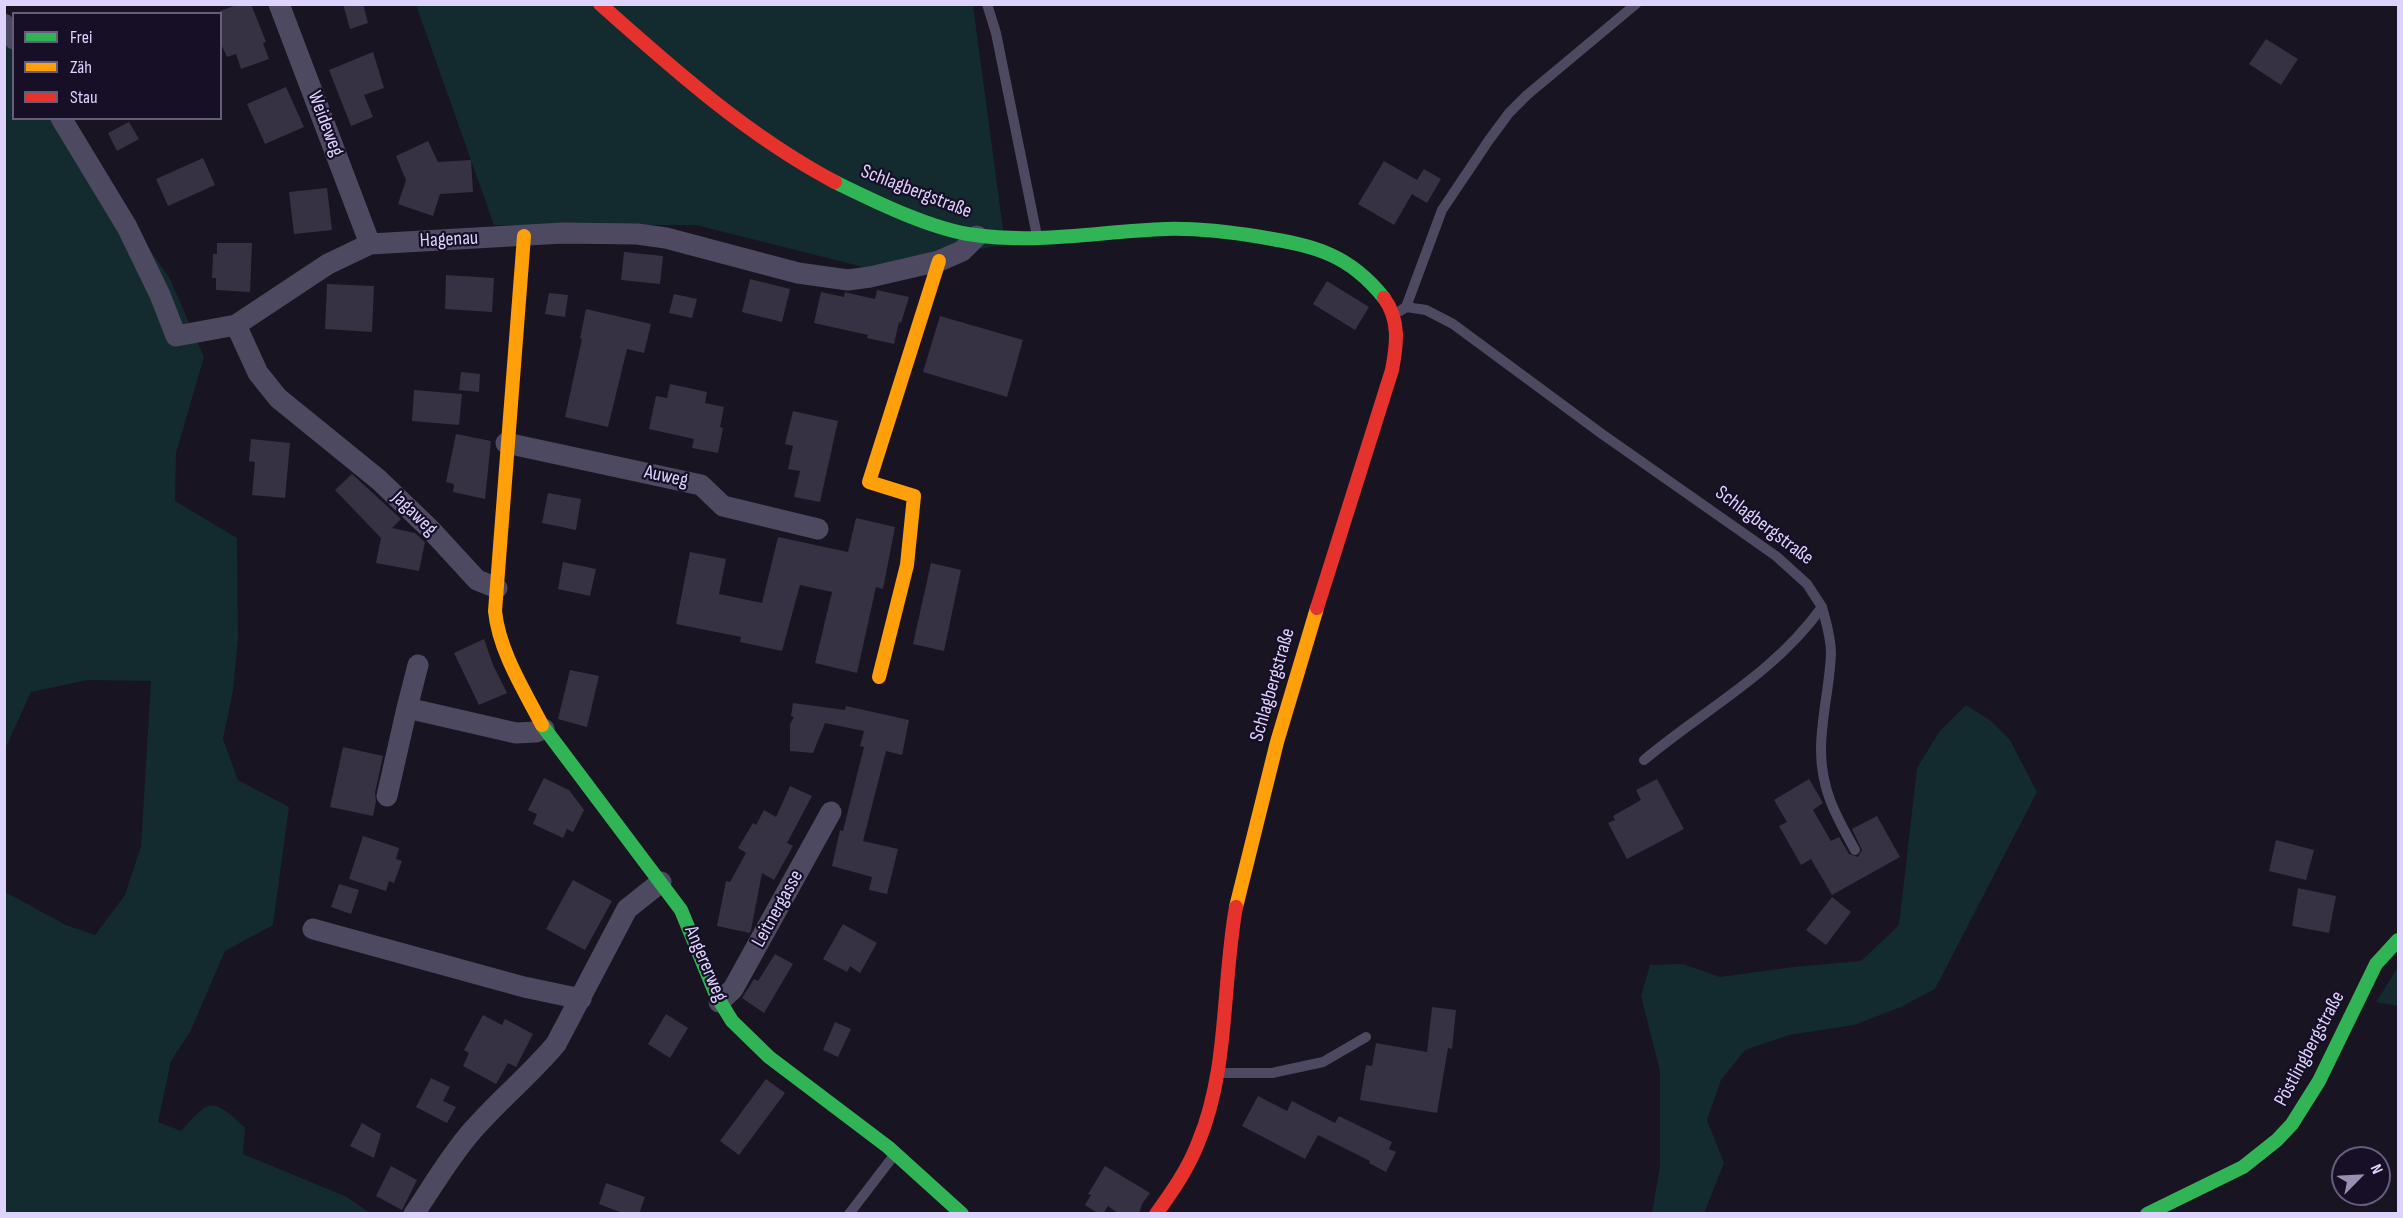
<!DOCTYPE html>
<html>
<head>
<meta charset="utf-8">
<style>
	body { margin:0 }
	#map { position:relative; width:2403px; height:1218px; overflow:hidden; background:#181421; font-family:"Sofia Sans Condensed",sans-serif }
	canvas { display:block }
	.frame { position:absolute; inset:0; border:6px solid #ded3ff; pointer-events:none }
	.legend { position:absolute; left:12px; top:12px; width:210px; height:108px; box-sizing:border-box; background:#160f26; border:2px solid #665d7d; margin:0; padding:8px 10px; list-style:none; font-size:18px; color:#ded3ff }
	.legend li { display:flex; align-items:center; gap:12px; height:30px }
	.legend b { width:30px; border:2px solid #665d7d }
	.north { position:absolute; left:2331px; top:1146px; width:60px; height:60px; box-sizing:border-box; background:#160f26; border:2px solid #665d7d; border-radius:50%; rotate:66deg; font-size:16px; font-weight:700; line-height:24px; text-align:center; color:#ded3ff }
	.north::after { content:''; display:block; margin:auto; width:21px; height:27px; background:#9990b1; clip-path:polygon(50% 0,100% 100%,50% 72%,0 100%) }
</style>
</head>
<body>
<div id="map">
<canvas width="2403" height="1218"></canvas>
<div class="frame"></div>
<ul class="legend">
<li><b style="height:8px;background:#30b455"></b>Frei</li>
<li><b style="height:8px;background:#ff9f0a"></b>Zäh</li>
<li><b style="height:8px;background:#e5322d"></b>Stau</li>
</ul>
<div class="north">N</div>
</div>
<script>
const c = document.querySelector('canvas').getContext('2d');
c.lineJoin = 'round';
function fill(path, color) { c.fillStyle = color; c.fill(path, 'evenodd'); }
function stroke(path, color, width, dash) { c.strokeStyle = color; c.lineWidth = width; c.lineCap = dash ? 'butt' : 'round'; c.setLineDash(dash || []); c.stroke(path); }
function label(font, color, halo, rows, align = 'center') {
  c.font = font + ' "Sofia Sans Condensed",sans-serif'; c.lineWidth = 4.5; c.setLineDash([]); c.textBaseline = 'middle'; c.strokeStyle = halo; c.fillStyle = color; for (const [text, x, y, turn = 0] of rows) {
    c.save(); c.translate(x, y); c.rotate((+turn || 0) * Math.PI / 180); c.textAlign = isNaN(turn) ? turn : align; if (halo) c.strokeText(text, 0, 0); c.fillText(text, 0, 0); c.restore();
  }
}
const green = new Path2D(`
	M 416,5 L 973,5 L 1005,244 L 875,270 L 696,225 L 494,225 Z
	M 4,37 L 13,50 L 14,118 L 60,119 L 170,279 L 204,357 L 176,453 L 175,501 L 237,538 L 238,640 L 233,691 L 223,739 L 238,780 L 289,807 L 273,925 L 225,951 L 190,1032 L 171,1061 L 158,1122 L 181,1131 C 210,1098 213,1097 245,1128 L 243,1154 L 347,1197 L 370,1213 L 5,1213 L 5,892 L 66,925 L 95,935 L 125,895 L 141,846 L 151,681 L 88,680 L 31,692 L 5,749 Z
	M 1966,705 L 1991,721 L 2010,740 L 2037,792 L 1935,989 L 1901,1007 L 1854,1025 L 1789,1035 L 1745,1050 L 1721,1080 L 1707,1120 L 1724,1163 L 1704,1213 L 1652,1213 L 1660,1166 L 1660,1071 L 1641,996 L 1650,965 L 1683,964 L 1720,977 L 1793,967 L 1861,961 L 1899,925 L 1917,768 L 1939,732 Z
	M 2398,967 L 2398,1006 L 2376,1002 Z`);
const building = new Path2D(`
	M 239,4 L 251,4 L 266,42 L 263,43 L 269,59 L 241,69 L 236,54 L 227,57 L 220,42 L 220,11 Z
	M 343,4 L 363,4 L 368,23 L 350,29 Z
	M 2266,39 L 2298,59 L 2281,85 L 2249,64 Z
	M 373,52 L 384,88 L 364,95 L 373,117 L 351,126 L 329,70 Z
	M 286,87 L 304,127 L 265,144 L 247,104 Z
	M 129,122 L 139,139 L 117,151 L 108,133 Z
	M 428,141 L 438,162 L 471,160 L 473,192 L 440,194 L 433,216 L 398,204 L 406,180 L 396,156 Z
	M 203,158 L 215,185 L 168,206 L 156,179 Z
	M 1384,161 L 1417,180 L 1424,169 L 1441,179 L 1427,203 L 1412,194 L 1394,225 L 1358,204 Z
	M 327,188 L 332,230 L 294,234 L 289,192 Z
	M 217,243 L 252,243 L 250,292 L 216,290 L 216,278 L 212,278 L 213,254 L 217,254 Z
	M 624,252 L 663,256 L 660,284 L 621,280 Z
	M 446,275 L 494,278 L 492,312 L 445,309 Z
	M 750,279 L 790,289 L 782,322 L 742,312 Z
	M 1327,281 L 1369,307 L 1355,330 L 1313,304 Z
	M 327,284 L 374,286 L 372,332 L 325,329 Z
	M 877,290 L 909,297 L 901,323 L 899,322 L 894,344 L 867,338 L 868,335 L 814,323 L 821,292 L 844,297 L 845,292 L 848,293 L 875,299 Z
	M 549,293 L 568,295 L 565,317 L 545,314 Z
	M 674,294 L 697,299 L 692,318 L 669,313 Z
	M 586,309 L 651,324 L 644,353 L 627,349 L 608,427 L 565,417 L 582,339 L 580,338 Z
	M 940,316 L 1023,340 L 1007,397 L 923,372 Z
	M 461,372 L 480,374 L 479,392 L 459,390 Z
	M 670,384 L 707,392 L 705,403 L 724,407 L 720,427 L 723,428 L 718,453 L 692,448 L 694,439 L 649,429 L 656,396 L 667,398 Z
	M 414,390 L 462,394 L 459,425 L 412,421 Z
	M 793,411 L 838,421 L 820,502 L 794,497 L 800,471 L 788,469 L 793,446 L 785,444 Z
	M 456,434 L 491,441 L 485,499 L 453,492 L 454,484 L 446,482 Z
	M 251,439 L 290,443 L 285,498 L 252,495 L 255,462 L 249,461 Z
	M 352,474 L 401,519 L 392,528 L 415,533 L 425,542 L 419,571 L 376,563 L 381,538 L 335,490 Z
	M 548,493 L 581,499 L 576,530 L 542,523 Z
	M 856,518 L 895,527 L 883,589 L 876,587 L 857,673 L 815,663 L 832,592 L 800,585 L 782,651 L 740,642 L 741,637 L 676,624 L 690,552 L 726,559 L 719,594 L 762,603 L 778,537 L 848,552 Z
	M 563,562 L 596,569 L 590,596 L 558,589 Z
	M 931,563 L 961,570 L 944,651 L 913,644 Z
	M 484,639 L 493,665 L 507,693 L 479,705 L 454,653 Z
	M 570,670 L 599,676 L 587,727 L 558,719 Z
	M 793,703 L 845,710 L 846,706 L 909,720 L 902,755 L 886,751 L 863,841 L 898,849 L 887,894 L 869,890 L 872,877 L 832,866 L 840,830 L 843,831 L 864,747 L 860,746 L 864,731 L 825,723 L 813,753 L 790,751 L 790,724 L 794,717 L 791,716 Z
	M 343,747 L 383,756 L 375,793 L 376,801 L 373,816 L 330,807 Z
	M 544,778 L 569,790 L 584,810 L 573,832 L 567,829 L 563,838 L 533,824 L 537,814 L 528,810 Z
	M 1657,779 L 1684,829 L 1627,859 L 1608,823 L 1615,820 L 1613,816 L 1641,800 L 1636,790 Z
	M 1809,779 L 1823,803 L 1813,810 L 1831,841 L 1839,837 L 1849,854 L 1858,857 L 1862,850 L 1852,829 L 1877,816 L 1900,857 L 1832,895 L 1811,859 L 1801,865 L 1779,826 L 1787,822 L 1774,800 Z
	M 790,786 L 812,796 L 787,843 L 793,846 L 774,880 L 762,873 L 751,930 L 750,933 L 717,926 L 726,881 L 730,882 L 746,853 L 738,848 L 753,823 L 756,825 L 764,810 L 776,817 Z
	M 363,836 L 399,848 L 396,859 L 402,861 L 394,883 L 389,881 L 386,891 L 349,879 Z
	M 2276,840 L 2314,850 L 2306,880 L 2269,871 Z
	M 573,880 L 612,901 L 585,950 L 546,929 Z
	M 339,884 L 359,890 L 351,914 L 331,907 Z
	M 2298,888 L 2336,896 L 2329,933 L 2292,926 Z
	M 1832,897 L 1851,912 L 1826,945 L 1806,930 Z
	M 843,924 L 877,943 L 860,973 L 850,966 L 847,972 L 823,959 Z
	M 775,954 L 793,964 L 764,1013 L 742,998 L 754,979 L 758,981 Z
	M 1432,1007 L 1456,1010 L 1452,1049 L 1448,1048 L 1437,1113 L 1360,1100 L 1366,1065 L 1372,1066 L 1376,1043 L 1427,1052 Z
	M 666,1014 L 688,1028 L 670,1058 L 648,1044 Z
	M 483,1015 L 502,1025 L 505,1019 L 533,1034 L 516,1067 L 508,1063 L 496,1084 L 463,1066 L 469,1053 L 464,1050 Z
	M 835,1022 L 851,1029 L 838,1057 L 823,1050 Z
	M 431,1078 L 450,1087 L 443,1101 L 456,1107 L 447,1123 L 416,1107 Z
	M 766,1079 L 785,1093 L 739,1155 L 720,1141 Z
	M 1258,1096 L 1287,1111 L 1292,1101 L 1335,1123 L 1339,1116 L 1392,1142 L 1389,1149 L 1396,1152 L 1386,1172 L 1369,1163 L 1370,1161 L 1318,1135 L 1305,1159 L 1242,1126 Z
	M 362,1123 L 381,1134 L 374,1158 L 350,1146 Z
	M 391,1166 L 417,1180 L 402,1210 L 376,1196 Z
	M 1105,1166 L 1150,1193 L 1142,1204 L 1139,1214 L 1119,1214 L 1108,1206 L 1103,1214 L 1099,1214 L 1085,1205 L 1091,1195 L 1088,1194 Z
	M 606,1183 L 645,1197 L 639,1214 L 625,1214 L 599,1204 Z`);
const lane = new Path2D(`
	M 987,4 L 996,33 L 1037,236
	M 1406,307 L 1426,310 L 1453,324 L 1602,434 L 1776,556 L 1807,584 L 1822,607 C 1773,675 1706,708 1644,760
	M 1400,311 L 1406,307 L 1442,210 L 1489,140 L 1509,113 L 1527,95 L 1636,4
	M 1822,607 C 1826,622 1831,637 1831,653 C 1830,685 1821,717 1821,750 C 1821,790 1836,816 1855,850
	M 1218,1073 L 1272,1073 L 1323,1062 L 1366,1037
	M 849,1214 L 895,1154`);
const street = new Path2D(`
	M 279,4 L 370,244
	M 4,24 L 14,39
	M 61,118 L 127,227 L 160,295 L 176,336 L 236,325 L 328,264 L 370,244 L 563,233 L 637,234 L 666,238 L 798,273 L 848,280 L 870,277 L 939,261 L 962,251 L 977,236
	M 236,325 L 258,373 L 278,398 L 379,480 L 431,530 L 477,580 L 497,588
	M 506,443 L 701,485 L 723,506 L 818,529
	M 407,708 L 418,665
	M 387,796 L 407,708 L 516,733 L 536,732 L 544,729
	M 313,929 L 524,987 L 581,999
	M 719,1002 L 733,989 L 831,812
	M 414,1214 C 433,1186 450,1156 472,1131 C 499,1100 530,1075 556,1044 L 627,909 L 661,882`);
const fast = new Path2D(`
	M 835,182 C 874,201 932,230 975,235 C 1038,244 1103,231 1166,229 C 1198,228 1230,232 1261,237 C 1315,246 1349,254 1384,298
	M 542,725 L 681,910 L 716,995 L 732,1021 L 769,1057 L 888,1147 L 962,1214
	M 2147,1214 L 2243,1167 L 2277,1140 L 2292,1124 L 2319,1081 L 2376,964 L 2398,940`);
const slow = new Path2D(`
	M 524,236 L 495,611 C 499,651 524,690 542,725
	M 879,677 L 907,565 L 914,496 L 869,482 L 939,261
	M 1236,907 L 1277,742 L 1317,608`);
const jam = new Path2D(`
	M 600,4 C 673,69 748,136 835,182
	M 1317,608 L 1392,370 C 1397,344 1400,320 1384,298
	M 1156,1214 C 1172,1192 1188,1169 1198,1143 C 1229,1070 1222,984 1236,907`);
const streetNames = [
	["Weideweg",325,124,69],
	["Schlagbergstraße",916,192,21],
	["Hagenau",449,240,-3],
	["Auweg",666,477,12],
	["Jagaweg",414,514,44],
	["Schlagbergstraße",1764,526,37],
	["Schlagbergstraße",1273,685,-74],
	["Leitnergasse",778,909,-61],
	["Angererweg",705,964,67],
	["Pöstlingbergstraße",2310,1049,-62]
];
fill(green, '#132a2e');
fill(building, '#373243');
stroke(lane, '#4d4961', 10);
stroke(street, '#4d4961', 21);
stroke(fast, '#30b455', 14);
stroke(slow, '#ff9f0a', 14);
stroke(jam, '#e5322d', 14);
label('20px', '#ded3ff', '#160f26', streetNames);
</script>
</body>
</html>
